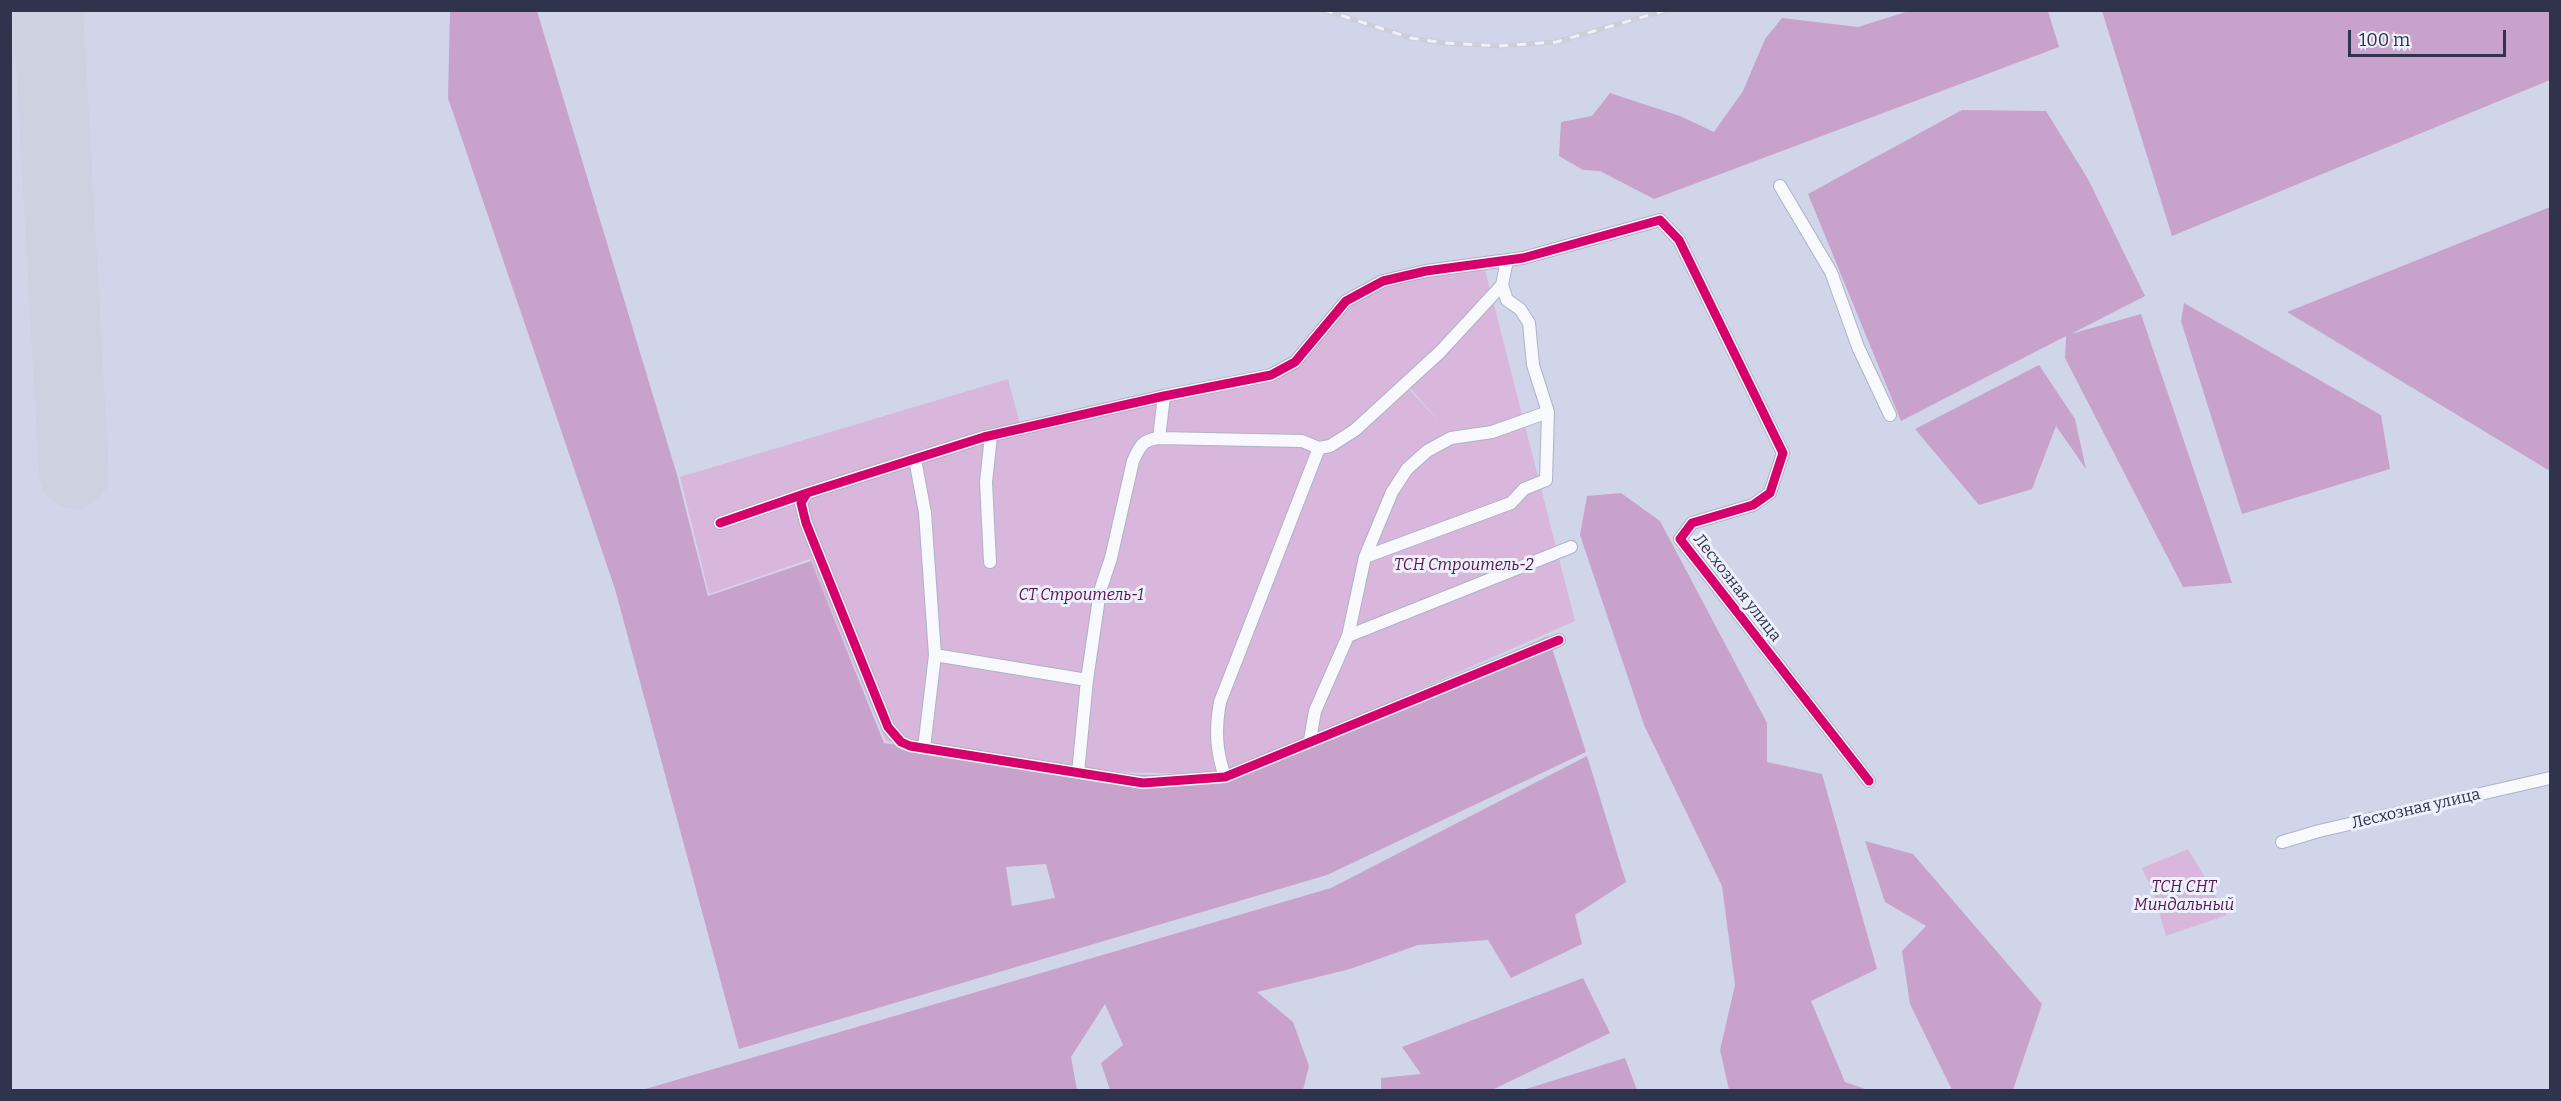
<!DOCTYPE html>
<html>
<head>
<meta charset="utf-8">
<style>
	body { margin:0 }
	#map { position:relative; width:2561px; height:1101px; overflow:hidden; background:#d0d5ea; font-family:Bitter,serif }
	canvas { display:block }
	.frame { position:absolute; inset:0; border:12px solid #2f334c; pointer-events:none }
	.scale { position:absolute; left:2348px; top:30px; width:158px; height:27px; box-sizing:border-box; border:3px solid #2f334c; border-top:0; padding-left:8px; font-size:18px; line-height:21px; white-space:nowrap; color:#2f334c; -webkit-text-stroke:4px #edf0fd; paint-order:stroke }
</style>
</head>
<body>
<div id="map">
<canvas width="2561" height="1101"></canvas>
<div class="frame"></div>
<div class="scale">100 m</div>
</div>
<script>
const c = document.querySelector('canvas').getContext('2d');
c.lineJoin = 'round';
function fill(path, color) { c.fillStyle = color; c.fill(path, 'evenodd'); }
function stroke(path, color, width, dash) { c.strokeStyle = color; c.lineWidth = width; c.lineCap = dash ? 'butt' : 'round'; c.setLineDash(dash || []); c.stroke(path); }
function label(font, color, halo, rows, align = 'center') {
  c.font = font + ' Bitter,serif'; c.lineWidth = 6; c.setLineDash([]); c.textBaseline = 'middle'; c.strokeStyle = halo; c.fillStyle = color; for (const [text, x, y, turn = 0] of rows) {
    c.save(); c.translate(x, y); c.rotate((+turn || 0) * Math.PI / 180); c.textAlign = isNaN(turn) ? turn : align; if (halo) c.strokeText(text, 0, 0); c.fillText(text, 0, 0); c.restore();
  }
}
const green = new Path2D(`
	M 1485,270 L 1575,621 L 1313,736 L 1317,712 L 1349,638 L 1367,559 L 1393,495 L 1407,471 L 1428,452 L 1453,439 L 1450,435 L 1426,449 L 1405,468 L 1390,492 L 1363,558 L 1345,637 L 1312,711 L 1308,738 L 1220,775 L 1081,771 L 886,741 L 810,559 L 709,594 L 680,477 L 1008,379 L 1022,432 L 1161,400 L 1157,441 L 1301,444 C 1308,446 1317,451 1324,450 C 1346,447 1391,402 1406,386 L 1440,423 L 1407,384 C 1392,397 1339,445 1321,446 C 1316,446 1308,441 1303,439 L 1161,437 L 1165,399 L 1272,377 L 1297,364 L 1346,303 L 1384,283 L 1426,272 Z
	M 2188,849 L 2227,915 L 2166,936 L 2153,892 L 2142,868 Z`);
const forest = new Path2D(`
	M 1912,10 L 2048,11 L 2059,47 L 1654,199 L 1600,171 L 1583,170 L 1559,156 L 1561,122 L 1592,116 L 1610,93 L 1680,116 L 1714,132 L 1743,91 L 1765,39 L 1782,18 L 1858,27 Z
	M 450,11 L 537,11 L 677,475 L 708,596 L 811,561 L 884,743 L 1078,773 L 1225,777 L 1320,739 L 1548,636 L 1586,752 L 1327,875 L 739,1049 L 615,589 L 448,98 ZM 1046,864 L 1055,898 L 1012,906 L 1006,867 Z
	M 2102,11 L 2550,11 L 2550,80 L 2172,236 Z
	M 1962,110 L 2046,111 L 2088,179 L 2145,296 L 2071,334 L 2141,314 L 2232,583 L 2183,587 L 2065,358 L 2066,336 L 1901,421 L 1808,194 Z
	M 2550,207 L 2550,471 L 2287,312 Z
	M 2184,303 L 2381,415 L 2390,469 L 2242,514 L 2181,321 Z
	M 2039,365 L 2075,419 L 2086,469 L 2056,426 L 2032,489 L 1979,505 L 1915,429 Z
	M 1621,493 L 1660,521 L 1767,723 L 1767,762 L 1822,774 L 1877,969 L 1811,1001 L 1845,1082 L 1868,1090 L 1729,1090 L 1720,1050 L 1735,985 L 1722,886 L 1644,725 L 1580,535 L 1587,496 Z
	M 1587,756 L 1626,882 L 1575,915 L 1582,944 L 1511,978 L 1488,940 L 1418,945 L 1350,969 L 1257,992 L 1293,1022 L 1309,1066 L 1303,1090 L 1110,1090 L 1101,1063 L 1123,1045 L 1105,1004 L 1071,1057 L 1077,1090 L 642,1090 L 1331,888 Z
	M 1865,841 L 1913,854 L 2042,1004 L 2013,1090 L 1952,1090 L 1910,1004 L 1902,951 L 1926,926 L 1885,902 Z
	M 1583,978 L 1610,1033 L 1492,1090 L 1381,1090 L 1381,1078 L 1421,1074 L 1402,1047 Z
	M 1625,1058 L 1637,1090 L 1523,1090 Z`);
const runway = new Path2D(`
	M 48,10 L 74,474`);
const minor = new Path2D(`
	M 1780,186 L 1831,272 L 1858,347 L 1890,415
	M 1159,438 L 1164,396
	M 915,459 L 925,513 L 935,655 L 924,748
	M 807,493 L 801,503 L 806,523 L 888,727 L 901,742 L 910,746 L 1143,783 L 1225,777 L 1559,640
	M 720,523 L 807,493 L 984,437 L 1164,396 L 1271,375 L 1295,362 L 1346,301 L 1383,281 L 1426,271 L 1523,258 L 1660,220 L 1679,240 L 1783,453 L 1770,493 L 1753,505 L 1692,523 L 1680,539 L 1869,781
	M 1365,557 L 1511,503 L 1524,489 L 1546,480 L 1548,412 L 1533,365 L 1529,323 L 1520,309 L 1507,300 L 1502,285
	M 990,562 L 986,482 L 991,436
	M 1348,636 L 1571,547
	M 935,655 L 1087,680
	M 1310,740 L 1315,711 L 1348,636 L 1365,557 L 1392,492 L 1407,469 L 1427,451 L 1451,438 L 1492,432 L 1548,412
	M 1078,773 L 1087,680 L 1100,591 L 1111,558 L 1133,461 C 1140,446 1142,440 1159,438 L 1302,441 L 1319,448 L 1330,446 L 1355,430 L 1440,352 L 1502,285 L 1507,260
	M 1225,777 C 1216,750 1215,730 1220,702 L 1319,448
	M 2282,842 L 2319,831 L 2550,778`);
const rail = new Path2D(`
	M 1324,10 L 1411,38 L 1444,43 L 1499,46 L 1556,42 L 1667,10`);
const cycleway = new Path2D(`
	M 807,493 L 801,503 L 806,523 L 888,727 L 901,742 L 910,746 L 1143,783 L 1225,777 L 1559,640
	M 720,523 L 807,493 L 984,437 L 1164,396 L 1271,375 L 1295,362 L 1346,301 L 1383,281 L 1426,271 L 1523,258 L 1660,220 L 1679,240 L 1783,453 L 1770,493 L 1753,505 L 1692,523 L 1680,539 L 1869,781`);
const parkNames = [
	["ТСН Строитель-2",1464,566],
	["СТ Строитель-1",1081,596],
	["ТСН СНТ",2184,888],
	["Миндальный",2184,906]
];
const streetNames = [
	["Лесхозная улица",1737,588,52],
	["Лесхозная улица",2416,809,-13]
];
fill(green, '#d9b6dc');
fill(forest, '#c9a2cc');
stroke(runway, '#ced2e0', 70);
stroke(minor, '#aeb2c7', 14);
stroke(minor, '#f8f9fc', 12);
stroke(rail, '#cdcfd6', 5);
stroke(rail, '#edf0fd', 3, [9]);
stroke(cycleway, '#d6006c', 9);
label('italic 16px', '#5a144e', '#edf0fd', parkNames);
label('16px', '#2f334c', '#edf0fd', streetNames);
</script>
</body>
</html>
